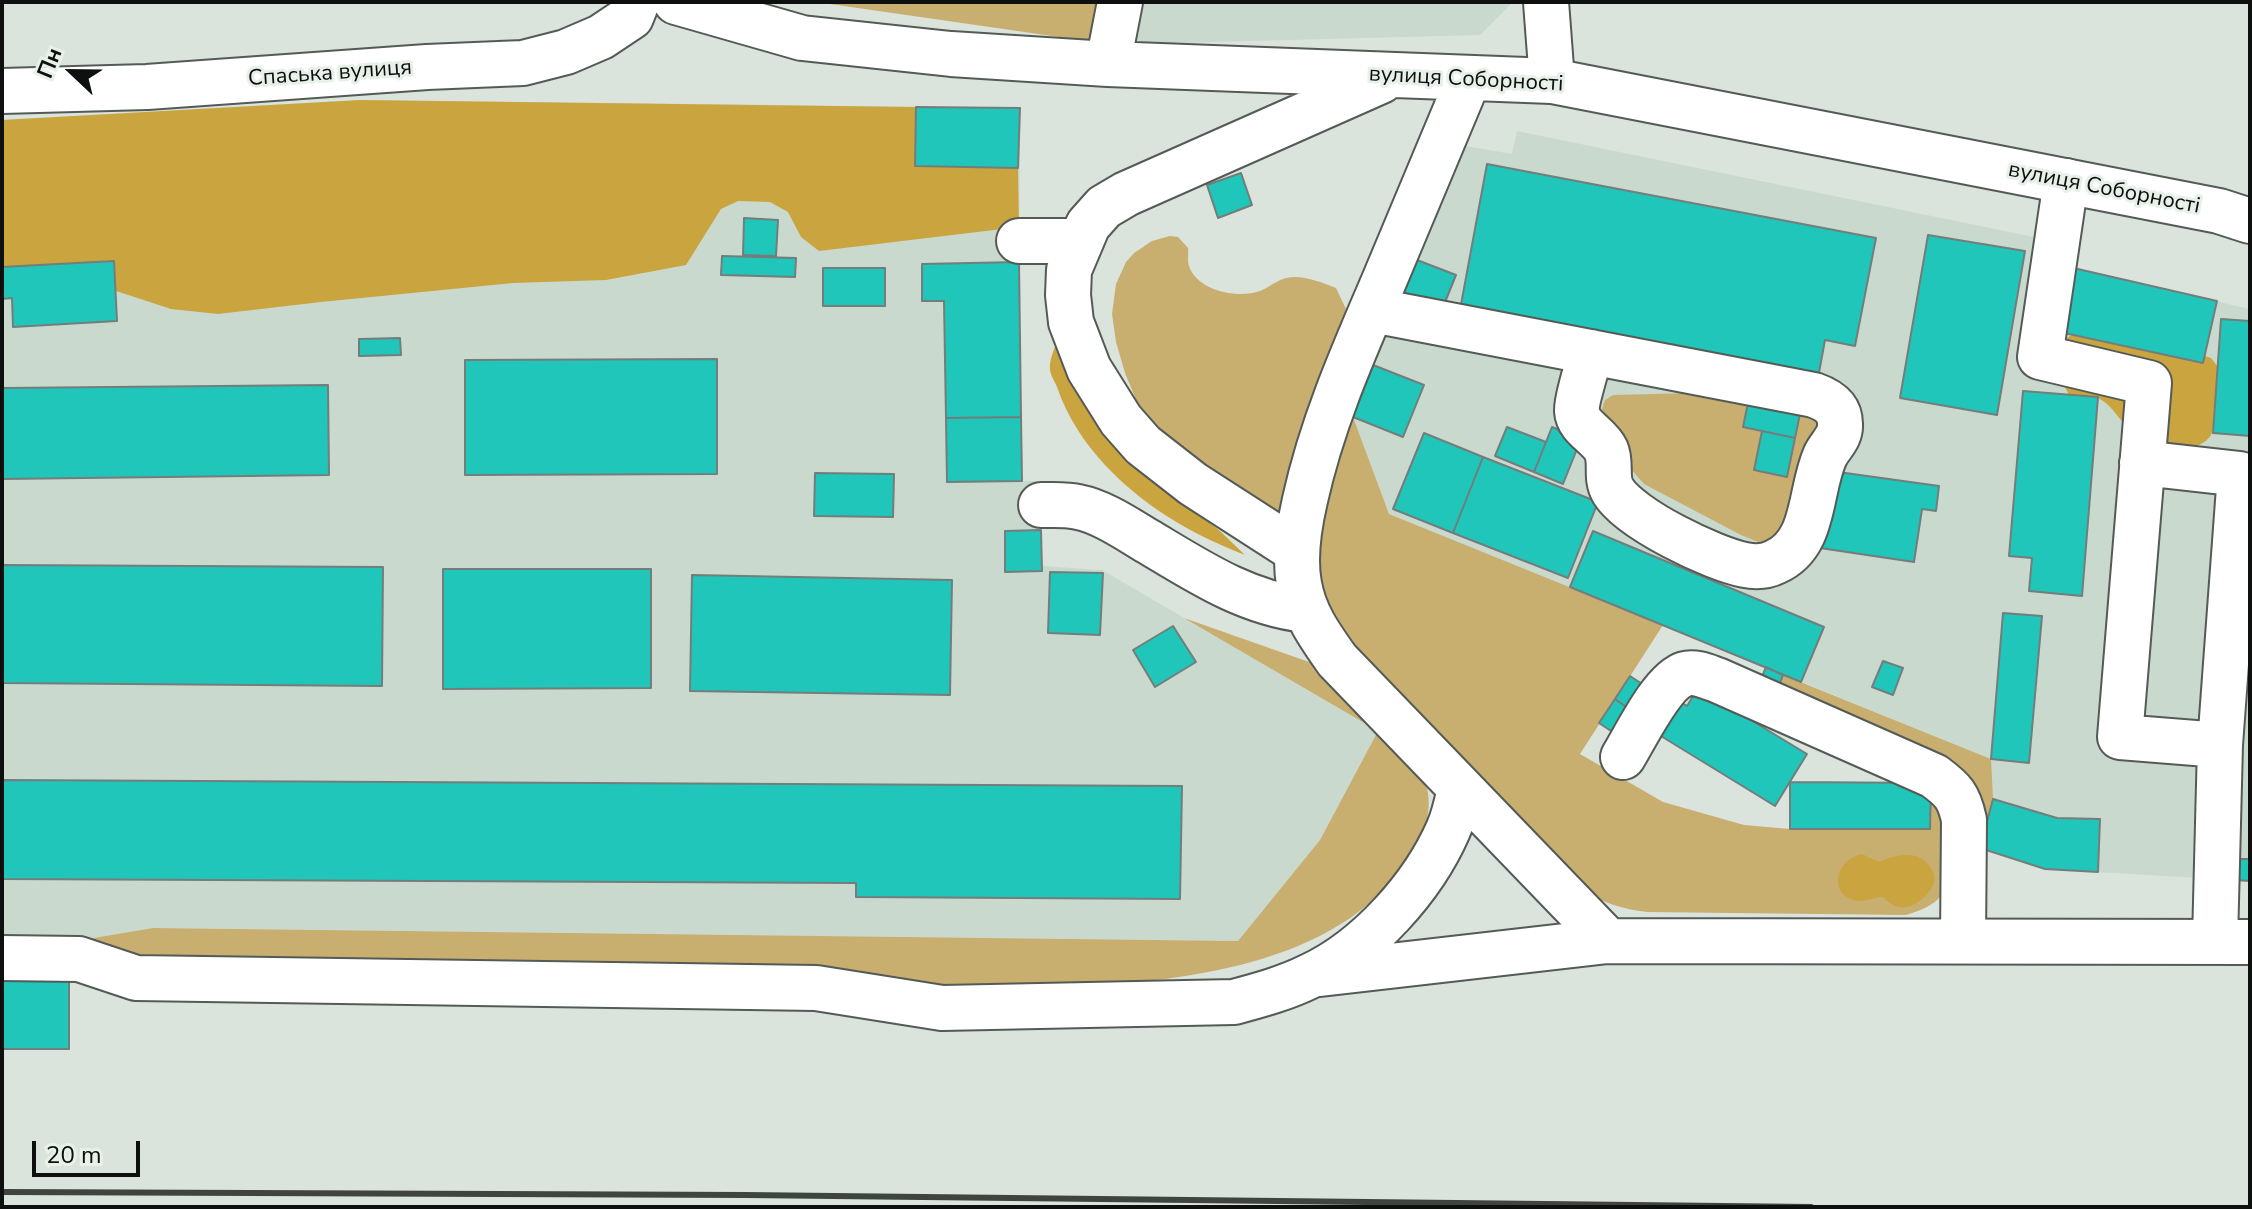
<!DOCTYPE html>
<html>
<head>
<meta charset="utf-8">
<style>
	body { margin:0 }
	#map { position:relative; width:2252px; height:1209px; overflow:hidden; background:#dbe3dd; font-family:"Nunito Sans",sans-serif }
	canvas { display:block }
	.frame { position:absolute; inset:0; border:4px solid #0d100e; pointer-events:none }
	.north { position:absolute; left:32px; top:32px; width:80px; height:80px; -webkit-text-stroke:6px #e8f0ea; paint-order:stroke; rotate:292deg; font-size:22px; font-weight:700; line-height:32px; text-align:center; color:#0d100e }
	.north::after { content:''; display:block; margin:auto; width:28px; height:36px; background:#0d100e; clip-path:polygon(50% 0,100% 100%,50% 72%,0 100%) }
	.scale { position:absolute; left:32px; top:1141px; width:108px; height:36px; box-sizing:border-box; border:4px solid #0d100e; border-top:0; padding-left:10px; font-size:24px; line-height:28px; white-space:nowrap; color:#0d100e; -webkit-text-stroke:6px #e8f0ea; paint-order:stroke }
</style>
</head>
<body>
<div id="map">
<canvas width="2252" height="1209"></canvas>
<div class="frame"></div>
<div class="north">Пн</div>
<div class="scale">20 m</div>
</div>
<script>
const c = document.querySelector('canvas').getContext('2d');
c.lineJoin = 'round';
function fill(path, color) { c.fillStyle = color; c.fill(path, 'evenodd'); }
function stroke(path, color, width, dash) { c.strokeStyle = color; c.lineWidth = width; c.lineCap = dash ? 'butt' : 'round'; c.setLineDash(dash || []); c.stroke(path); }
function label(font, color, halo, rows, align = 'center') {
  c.font = font + ' "Nunito Sans",sans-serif'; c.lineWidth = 6; c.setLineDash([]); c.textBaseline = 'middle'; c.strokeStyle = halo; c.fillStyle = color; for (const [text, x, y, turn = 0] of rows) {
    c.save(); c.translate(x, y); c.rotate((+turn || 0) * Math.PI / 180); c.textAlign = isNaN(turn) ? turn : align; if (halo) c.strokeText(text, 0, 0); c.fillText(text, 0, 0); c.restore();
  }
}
const built = new Path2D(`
	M 1138,2 L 1513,2 L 1480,35 L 1134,44 Z
	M 360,100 L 1020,108 L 1019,262 L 1022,481 L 1040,481 L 1042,566 L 1102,570 L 1378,731 L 1320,840 L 1238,941 L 153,928 L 70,942 L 2,940 L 2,120 Z
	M 1517,131 L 2039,238 L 2036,260 L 2250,309 L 2250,881 L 2045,869 L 1980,848 L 1991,759 L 1389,514 L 1353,417 L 1466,146 L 1512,154 Z`);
const green = new Path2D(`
	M 816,2 L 1101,2 L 1094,42 Z
	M 1170,236 L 1178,237 L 1188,248 C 1189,253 1187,261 1189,266 C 1197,291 1238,299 1260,291 C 1272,286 1280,277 1294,277 C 1309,277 1323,283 1336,288 L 1346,309 L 1345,335 L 1291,529 L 1204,472 L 1155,428 L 1137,402 L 1125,373 L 1116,342 L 1112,314 L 1116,284 L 1126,262 L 1134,253 L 1152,241 Z
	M 1695,393 L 1801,409 L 1823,421 L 1794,514 L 1775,540 L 1758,542 L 1741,535 L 1644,484 L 1628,466 L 1604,419 L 1602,409 L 1605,400 L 1613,395 Z
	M 1353,417 L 1389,514 L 1663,625 L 1580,754 L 1663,802 L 1744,825 L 1790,829 L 1930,829 L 1930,790 L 1954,814 C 1952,830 1951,845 1950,860 C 1947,896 1941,904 1906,915 L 1647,912 C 1623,909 1604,903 1584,891 L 1351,645 C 1345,636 1335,626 1330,615 C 1302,557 1336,475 1353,417 Z
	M 1184,618 L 1329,669 L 1426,783 C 1435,818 1420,843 1400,870 C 1328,970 1163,984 1050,987 C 1006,988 963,989 919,985 C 877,981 837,970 795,967 C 756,964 717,966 678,965 C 475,961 273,957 70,953 L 70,942 L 153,928 L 1238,941 L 1320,840 L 1378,731 Z
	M 1783,675 L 1991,759 L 1993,799 L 1980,848 L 1978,824 L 1777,691 Z`);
const forest = new Path2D(`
	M 360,100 L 916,107 L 915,166 L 1018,168 L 1019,227 L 819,251 L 801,237 L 788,212 L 770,202 L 738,201 L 721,209 L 686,265 L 606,280 L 513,283 L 321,302 L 218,314 L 171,309 L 116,291 L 113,261 L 2,267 L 2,120 Z
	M 2071,335 L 2203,363 L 2205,356 L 2211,358 L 2218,367 C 2217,381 2216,426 2211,435 C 2196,459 2149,442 2131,430 C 2119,421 2113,406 2100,399 C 2092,394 2079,396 2069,395 L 2064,385 L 2064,341 Z
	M 1058,340 L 1183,501 L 1220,531 L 1245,555 C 1222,546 1200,536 1178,523 C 1126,492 1077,446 1057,387 C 1055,382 1051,376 1050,370 C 1049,360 1054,349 1058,340 Z
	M 1862,854 L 1879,862 C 1897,854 1921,849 1932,870 C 1934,873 1935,877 1934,882 C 1930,895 1913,910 1899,907 C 1893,906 1887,901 1883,897 C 1873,897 1861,904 1851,899 C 1828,889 1838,859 1862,854 Z`);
const building = new Path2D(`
	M 916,107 L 1020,108 L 1018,168 L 915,166 Z
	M 1487,164 L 1876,238 L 1855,346 L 1825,340 L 1818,378 L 1460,310 Z
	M 1241,173 L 1252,205 L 1218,218 L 1207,185 Z
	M 744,218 L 778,220 L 776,256 L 743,255 Z
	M 1928,235 L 2025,251 L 1997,415 L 1900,398 Z
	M 722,256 L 796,258 L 795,277 L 721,275 Z
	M 1417,260 L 1456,275 L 1439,317 L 1400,302 Z
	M 114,261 L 117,321 L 13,327 L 12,298 L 2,299 L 2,267 Z
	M 1019,262 L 1021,417 L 946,418 L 944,301 L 922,301 L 922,264 Z
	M 2069,267 L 2217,301 L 2203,363 L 2055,331 Z
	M 823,268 L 885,268 L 885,306 L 823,306 Z
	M 2221,319 L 2250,321 L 2250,436 L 2213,433 Z
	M 400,338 L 401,355 L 359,356 L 359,339 Z
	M 717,359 L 717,474 L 465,475 L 465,360 Z
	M 1373,365 L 1424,385 L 1403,437 L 1353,417 Z
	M 328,385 L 329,475 L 2,479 L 2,388 Z
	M 2023,391 L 2098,397 L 2082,596 L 2029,591 L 2032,558 L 2009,556 Z
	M 1749,398 L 1801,409 L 1795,438 L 1743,427 Z
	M 1021,417 L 1022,481 L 947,482 L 946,418 Z
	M 1507,427 L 1546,442 L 1534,472 L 1495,456 Z
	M 1552,427 L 1581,439 L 1563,484 L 1534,472 Z
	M 1762,431 L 1795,438 L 1787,477 L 1754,470 Z
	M 1424,433 L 1483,457 L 1453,533 L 1393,509 Z
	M 1483,457 L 1598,502 L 1568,578 L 1453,533 Z
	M 1831,471 L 1939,486 L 1936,511 L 1922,509 L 1914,562 L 1820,548 Z
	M 815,473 L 894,474 L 893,517 L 814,516 Z
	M 1041,530 L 1042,571 L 1005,572 L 1005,531 Z
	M 1593,531 L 1824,627 L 1801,682 L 1570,587 Z
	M 2,565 L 383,567 L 382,686 L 2,683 Z
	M 443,569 L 651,569 L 651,688 L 443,689 Z
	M 1050,572 L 1103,573 L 1100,635 L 1048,633 Z
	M 692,575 L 952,580 L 950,695 L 690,691 Z
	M 2003,613 L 2042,616 L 2029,763 L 1991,759 Z
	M 1173,626 L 1196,662 L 1155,687 L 1133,650 Z
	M 1883,661 L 1903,668 L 1893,695 L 1872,687 Z
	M 1766,667 L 1783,675 L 1777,691 L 1759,684 Z
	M 1630,676 L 1650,689 L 1635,713 L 1615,699 Z
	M 1698,688 L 1807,754 L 1775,806 L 1656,733 L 1676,699 L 1687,706 Z
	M 1615,699 L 1635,713 L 1620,737 L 1599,723 Z
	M 2,780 L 1182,786 L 1180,899 L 856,897 L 856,883 L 2,879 Z
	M 1790,782 L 1931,783 L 1930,829 L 1790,829 Z
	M 1993,799 L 2057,818 L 2100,819 L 2098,872 L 2045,869 L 1980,848 Z
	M 2236,859 L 2250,859 L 2250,881 L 2234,880 Z
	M 2,972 L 69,972 L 69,1049 L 2,1049 Z`);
const minor = new Path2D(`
	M 676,2 L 802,38 L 951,54 L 1108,64 L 1552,81
	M 1108,64 L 1120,2
	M 1469,78 C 1440,146 1412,214 1384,281 C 1353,353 1322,423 1305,500 C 1299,526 1294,557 1299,584 C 1304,614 1320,636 1337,660 L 1608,941 L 2250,942
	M 2,91 L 147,87 L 427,67 L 523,63 L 566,52 L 601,37 L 631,17 L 637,2
	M 2066,181 L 2040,357 L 2149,383 L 2120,737 L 2220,745
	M 1019,241 L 1080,241
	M 1372,310 L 1814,395 C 1828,400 1840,407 1840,424 C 1841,438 1830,445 1825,456 C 1809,492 1816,544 1775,562 C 1765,567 1755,567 1745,565 C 1713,559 1630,519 1613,491 C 1605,478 1612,463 1606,450 C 1599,435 1578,428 1577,411 C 1576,402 1588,363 1591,352
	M 2142,463 L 2240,474 L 2220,745 L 2215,941
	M 1041,505 C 1053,505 1066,504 1078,507 C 1103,512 1127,529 1149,542 C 1199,572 1246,603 1305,610
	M 1297,551 L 1193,484 L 1143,445 L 1121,420 L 1089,369 L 1071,322 L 1068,295 L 1069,270 L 1088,225 L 1104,207 L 1126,194 L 1381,81
	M 1623,757 C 1636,736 1662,681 1685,674 C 1695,671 1708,677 1717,680 L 1934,776 C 1953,790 1959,796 1964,820 L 1963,941
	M 2,958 L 79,959 L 136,978 L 816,988 L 942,1008 L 1234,1002 C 1260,995 1286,988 1310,976 C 1368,949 1423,887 1448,830 C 1454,817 1457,802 1460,788
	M 1320,974 L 1608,941`);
const major = new Path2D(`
	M 1546,2 L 1552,81 L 2219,211 L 2250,221`);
const rail = new Path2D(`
	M 2,1192 L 745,1195 L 1811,1207`);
const streetNames = [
	["Спаська вулиця",330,74,-4],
	["вулиця Соборності",1466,80,3],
	["вулиця Соборності",2104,189,11]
];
fill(built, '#cad9ce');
fill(green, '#c8ae6f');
fill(forest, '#caa43f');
fill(building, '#21c6ba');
stroke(building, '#737d7b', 2);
stroke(minor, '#545b56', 48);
stroke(major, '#545b56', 48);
stroke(minor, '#fff', 44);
stroke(major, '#fff', 44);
stroke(rail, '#3f4441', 6);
label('22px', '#0d100e', '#e8f0ea', streetNames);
</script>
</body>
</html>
